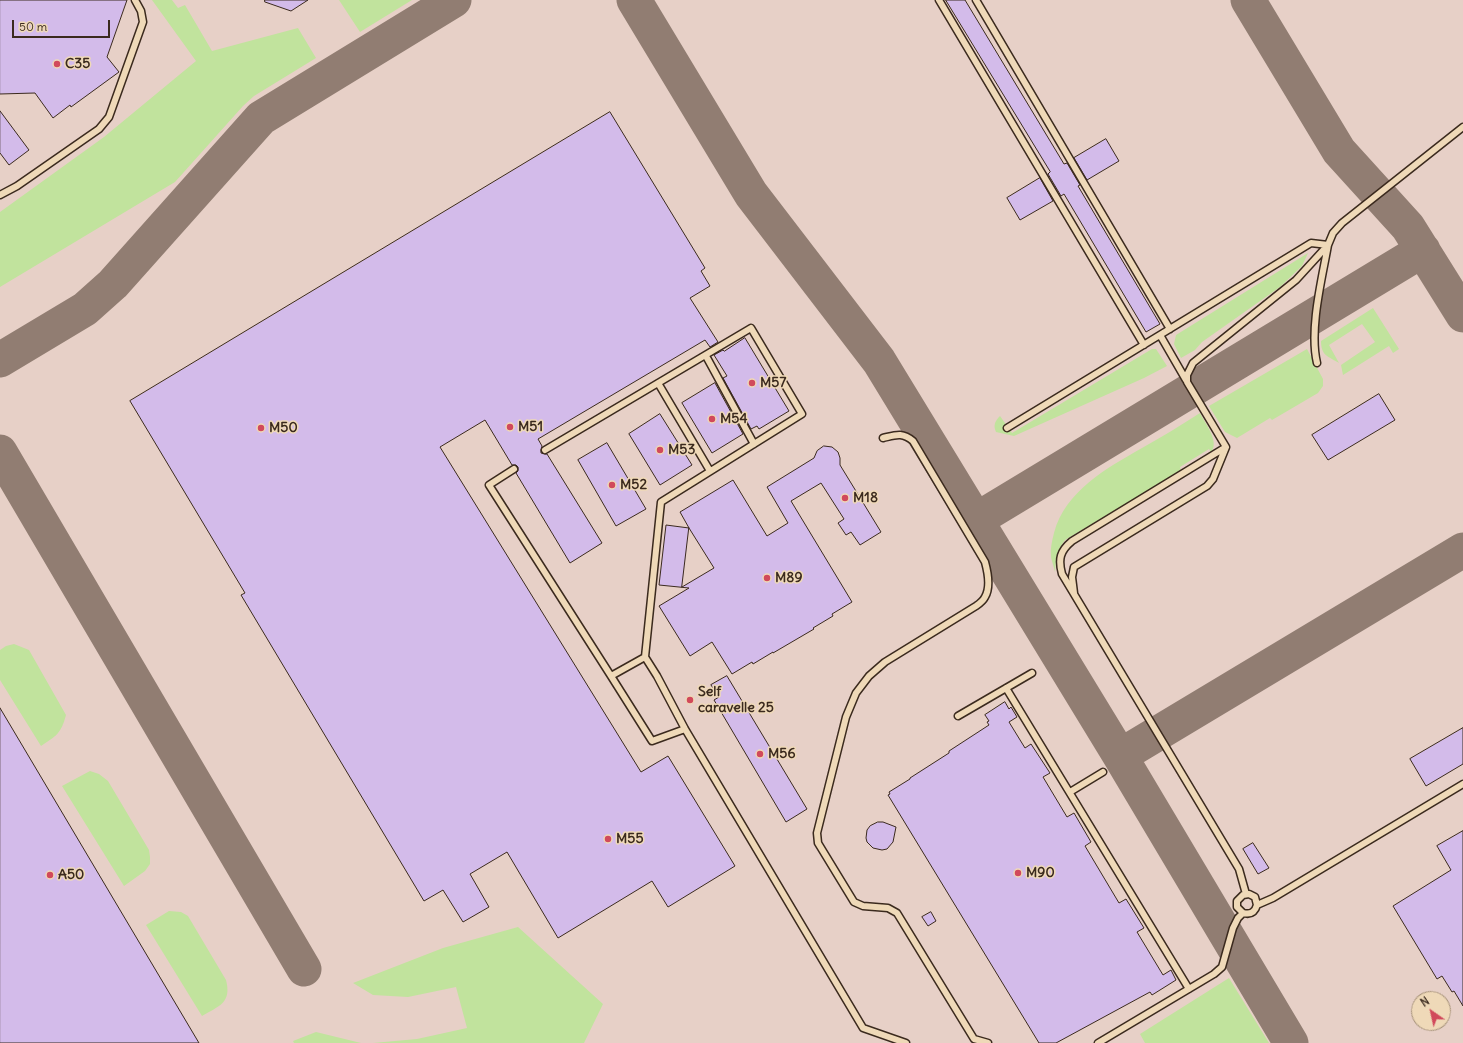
<!DOCTYPE html>
<html>
<head>
<meta charset="utf-8">
<style>
	body { margin:0 }
	#map { position:relative; width:1463px; height:1043px; overflow:hidden; background:#e7d0c7; font-family:Delius,sans-serif }
	canvas { display:block }
	.north { position:absolute; left:1411px; top:991px; width:40px; height:40px; box-sizing:border-box; background:#efd9b8; border:1px solid #a7937a; border-radius:50%; rotate:326deg; font-size:11px; font-weight:700; line-height:16px; text-align:center; color:#3b2a1e }
	.north::after { content:''; display:block; margin:auto; width:14px; height:18px; background:#d1495b; clip-path:polygon(50% 0,100% 100%,50% 72%,0 100%) }
	.scale { position:absolute; left:12px; top:20px; width:98px; height:18px; box-sizing:border-box; border:2px solid #3b2a1e; border-top:0; padding-left:5px; font-size:12px; line-height:14px; white-space:nowrap; color:#3b2a1e; -webkit-text-stroke:3px #efd9b8; paint-order:stroke }
</style>
</head>
<body>
<div id="map">
<canvas width="1463" height="1043"></canvas>
<div class="north">N</div>
<div class="scale">50 m</div>
</div>
<script>
const c = document.querySelector('canvas').getContext('2d');
c.lineJoin = 'round';
function fill(path, color) { c.fillStyle = color; c.fill(path, 'evenodd'); }
function stroke(path, color, width, dash) { c.strokeStyle = color; c.lineWidth = width; c.lineCap = dash ? 'butt' : 'round'; c.setLineDash(dash || []); c.stroke(path); }
function label(font, color, halo, rows, align = 'center') {
  c.font = font + ' Delius,sans-serif'; c.lineWidth = 3; c.setLineDash([]); c.textBaseline = 'middle'; c.strokeStyle = halo; c.fillStyle = color; for (const [text, x, y, turn = 0] of rows) {
    c.save(); c.translate(x, y); c.rotate((+turn || 0) * Math.PI / 180); c.textAlign = isNaN(turn) ? turn : align; if (halo) c.strokeText(text, 0, 0); c.fillText(text, 0, 0); c.restore();
  }
}
const green = new Path2D(`
	M 152,0 L 172,0 L 178,8 L 185,5 L 212,51 L 298,28 L 316,58 L 254,96 L 243,106 L 175,182 L 0,287 L 0,212 L 104,137 L 196,61 Z
	M 339,0 L 412,0 L 360,32 Z
	M 1308,253 L 1302,266 L 1280,287 L 1202,342 L 1195,350 L 1181,358 L 1174,344 L 1176,335 Z
	M 1373,308 L 1399,349 L 1393,353 L 1389,346 L 1343,375 L 1341,365 L 1375,342 L 1362,324 L 1329,345 L 1339,363 C 1328,356 1321,356 1321,341 Z
	M 1152,349 L 1156,349 L 1167,366 L 1144,378 L 1014,436 L 996,432 C 993,425 995,421 1000,416 L 1012,433 Z
	M 1307,349 L 1323,379 L 1323,386 L 1318,393 L 1272,420 L 1270,418 L 1237,438 L 1225,432 L 1209,406 Z
	M 1200,413 C 1205,423 1220,442 1211,452 L 1209,449 L 1180,467 L 1181,471 L 1065,540 C 1057,551 1056,559 1055,572 C 1054,567 1052,562 1051,557 C 1050,549 1052,541 1054,533 C 1065,491 1107,468 1142,448 C 1162,437 1181,425 1200,413 Z
	M 14,644 L 29,650 L 66,715 C 61,734 56,736 41,746 L 0,680 L 0,650 L 6,646 Z
	M 90,771 L 99,774 L 108,781 L 149,850 L 150,857 L 150,864 L 145,871 L 124,886 L 62,786 Z
	M 169,911 L 181,912 L 188,916 L 226,980 C 232,1003 219,1006 202,1016 L 146,925 Z
	M 518,927 L 603,1004 L 584,1043 L 373,1043 L 417,1039 L 467,1028 L 456,987 L 408,997 L 373,995 L 353,983 L 443,948 Z
	M 1229,978 L 1269,1043 L 1145,1043 L 1140,1034 Z
	M 316,1032 L 361,1043 L 294,1043 L 293,1041 Z`);
const taxiway = new Path2D(`
	M 634,0 L 751,194 L 879,361 L 1120,756 L 1291,1043
	M 1248,0 L 1339,151 L 1408,227 L 1463,315
	M 0,360 L 85,309 L 113,284 L 261,118 L 454,0
	M 0,452 L 304,969
	M 976,520 L 1423,250
	M 1120,756 L 1463,550`);
const building = new Path2D(`
	M 0,0 L 127,0 L 107,57 L 119,72 L 71,107 L 70,105 L 53,118 L 35,93 L 0,94 Z
	M 265,0 L 308,0 L 291,11 L 265,2 Z
	M 946,0 L 965,0 L 1064,164 L 1067,163 L 1080,185 L 1078,186 L 1160,324 L 1146,332 L 1064,194 L 1061,196 L 1048,174 L 1050,172 Z
	M 0,111 L 29,150 L 9,165 L 0,153 Z
	M 610,112 L 705,268 L 701,271 L 710,286 L 690,298 L 718,342 L 710,347 L 705,340 L 538,439 L 542,446 L 541,450 L 541,453 L 545,454 L 547,454 L 602,543 L 570,563 L 516,473 L 518,471 L 518,467 L 516,465 L 512,465 L 485,420 L 440,447 L 641,772 L 668,756 L 735,866 L 668,907 L 652,881 L 558,938 L 507,852 L 470,874 L 489,907 L 463,922 L 443,890 L 424,901 L 241,595 L 245,593 L 130,401 Z
	M 1106,139 L 1119,161 L 1087,180 L 1074,158 Z
	M 1040,178 L 1053,201 L 1020,220 L 1007,198 Z
	M 745,338 L 789,411 L 759,429 L 757,426 L 751,429 L 723,378 L 727,376 L 714,355 L 723,350 L 724,351 Z
	M 715,383 L 743,434 L 712,453 L 682,403 Z
	M 1379,394 L 1395,420 L 1328,460 L 1312,435 Z
	M 660,414 L 692,465 L 660,485 L 629,434 Z
	M 607,443 L 646,509 L 616,526 L 578,460 Z
	M 824,446 L 832,447 L 838,452 L 840,458 L 840,465 L 881,532 L 860,545 L 851,532 L 846,535 L 838,523 L 844,519 L 821,483 L 791,501 L 852,602 L 832,614 L 833,616 L 813,628 L 814,629 L 773,653 L 773,652 L 753,664 L 752,662 L 732,674 L 712,642 L 690,656 L 659,606 L 689,588 L 659,585 L 666,525 L 689,528 L 680,512 L 733,480 L 767,536 L 788,523 L 767,487 L 814,458 L 817,451 ZM 689,528 L 714,568 L 682,587 Z
	M 727,676 L 807,809 L 786,822 L 714,700 L 719,697 L 711,685 Z
	M 1005,702 L 1009,709 L 1011,707 L 1017,717 L 1009,722 L 1025,748 L 1031,744 L 1050,773 L 1043,777 L 1067,817 L 1074,813 L 1091,842 L 1085,846 L 1119,903 L 1126,899 L 1144,928 L 1137,932 L 1163,975 L 1171,970 L 1176,980 L 1152,995 L 1150,992 L 1056,1043 L 1039,1043 L 888,795 L 890,794 L 889,792 L 910,779 L 910,778 L 949,753 L 949,751 L 989,725 L 987,722 L 989,721 L 985,715 Z
	M 0,708 L 199,1043 L 0,1043 Z
	M 1463,728 L 1463,764 L 1426,786 L 1410,759 Z
	M 878,822 L 883,822 L 896,827 L 893,842 L 887,849 L 882,850 L 873,848 L 867,842 L 866,838 L 867,830 L 870,826 Z
	M 1463,831 L 1463,1006 L 1454,991 L 1452,992 L 1442,976 L 1437,979 L 1393,906 L 1451,870 L 1437,846 Z
	M 1253,843 L 1269,868 L 1258,874 L 1243,849 Z
	M 931,912 L 936,921 L 928,926 L 922,917 Z`);
const lane = new Path2D(`
	M 939,0 L 1144,345
	M 976,0 L 1170,329
	M 0,195 L 17,186 L 99,129 L 109,117 L 143,22 L 141,11 L 135,0
	M 1160,335 L 1186,380
	M 706,356 L 754,444
	M 1317,363 C 1309,329 1322,279 1328,245 L 1333,233 L 1342,223 L 1463,127
	M 658,383 L 710,471
	M 1007,428 L 1311,243 L 1328,245 L 1296,280 L 1193,363 L 1187,375 L 1187,382 L 1226,447 L 1213,479 L 1207,486 L 1074,567 L 1072,577 L 1074,593
	M 883,438 C 896,435 902,432 913,441 L 985,562 C 988,573 991,587 985,597 C 983,601 979,604 976,606 L 885,662 L 869,676 L 856,693 L 846,717 L 817,833 L 818,843 L 854,902 L 863,906 L 888,908 L 897,913 L 974,1039 L 988,1043
	M 1226,447 L 1072,541 C 1060,551 1058,559 1062,574 L 1239,869 L 1246,894
	M 514,469 L 489,485 L 611,676 L 645,657 L 661,502 L 802,414 L 751,328 L 545,450
	M 645,657 L 657,676 L 685,729 L 863,1028 L 906,1043
	M 611,676 L 652,741 L 685,729
	M 1006,688 L 1189,989
	M 958,716 L 1032,673
	M 1070,792 L 1103,772
	M 1257,905 L 1255,897 L 1249,894 L 1243,895 L 1237,901 L 1237,907 L 1243,913 C 1251,915 1255,912 1257,905 L 1273,898 L 1463,784
	M 1098,1043 L 1214,974 L 1222,967 L 1233,928 L 1238,918 L 1243,913`);
const markers = [
	[57,64,4,"#d1495b"],
	[752,383,4,"#d1495b"],
	[712,419,4,"#d1495b"],
	[510,427,4,"#d1495b"],
	[261,428,4,"#d1495b"],
	[660,450,4,"#d1495b"],
	[612,485,4,"#d1495b"],
	[845,498,4,"#d1495b"],
	[767,578,4,"#d1495b"],
	[690,700,4,"#d1495b"],
	[760,754,4,"#d1495b"],
	[608,839,4,"#d1495b"],
	[1018,873,4,"#d1495b"],
	[50,875,4,"#d1495b"]
];
const poiNames = [
	["C35",65,64],
	["M57",760,383],
	["M54",720,419],
	["M51",518,427],
	["M50",269,428],
	["M53",668,450],
	["M52",620,485],
	["M18",853,498],
	["M89",775,578],
	["Self",698,692],
	["caravelle 25",698,708],
	["M56",768,754],
	["M55",616,839],
	["M90",1026,873],
	["A50",58,875]
];
fill(green, '#c1e39d');
stroke(taxiway, '#917d72', 35);
fill(building, '#d3bbea');
stroke(building, '#3b2a1e', 1);
stroke(lane, '#3b2a1e', 9);
stroke(lane, '#efd9b8', 6);
for (const [x, y, r, color] of markers) { const dot = new Path2D(); dot.arc(x, y, r, 0, 2 * Math.PI); c.fillStyle = color; c.fill(dot); stroke(dot, '#efd9b8', 1.5); }
label('bold 14px', '#3b2a1e', '#efd9b8', poiNames, 'left');
</script>
</body>
</html>
